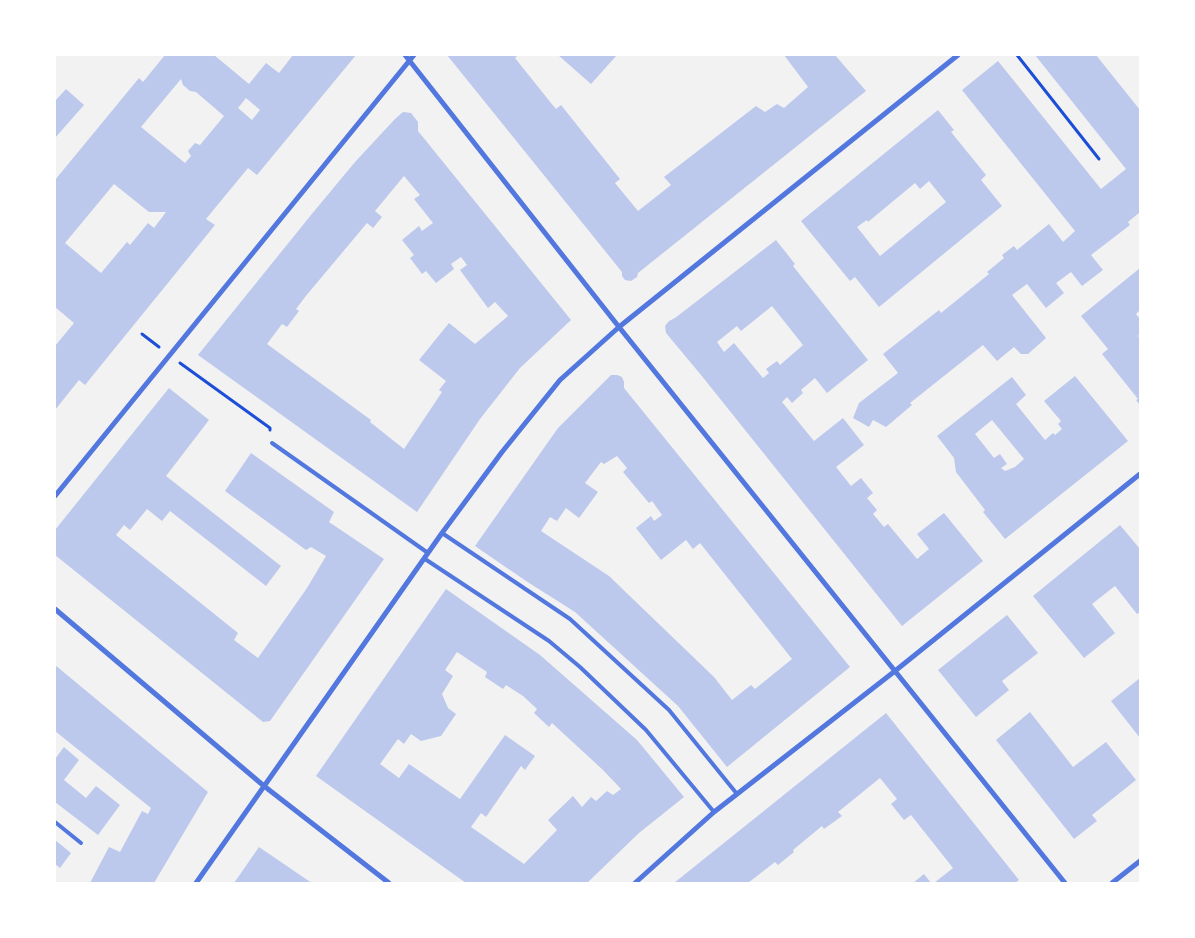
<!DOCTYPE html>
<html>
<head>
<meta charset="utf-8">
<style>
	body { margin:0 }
	#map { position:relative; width:1195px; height:938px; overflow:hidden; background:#f2f2f2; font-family:Arial,sans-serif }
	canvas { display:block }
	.frame { position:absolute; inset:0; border:56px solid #fff; pointer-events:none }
</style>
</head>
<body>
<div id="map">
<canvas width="1195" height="938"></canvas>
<div class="frame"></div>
</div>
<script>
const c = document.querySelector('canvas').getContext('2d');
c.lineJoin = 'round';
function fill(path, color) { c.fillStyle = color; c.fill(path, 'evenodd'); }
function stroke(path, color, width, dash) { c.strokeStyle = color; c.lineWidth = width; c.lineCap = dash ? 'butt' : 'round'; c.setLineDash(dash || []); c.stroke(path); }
const building = new Path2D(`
	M 165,55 L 214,55 L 249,84 L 266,63 L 279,73 L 293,55 L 356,55 L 257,175 L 248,168 L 206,219 L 215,225 L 85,385 L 79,380 L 55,410 L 55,346 L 74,323 L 55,307 L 55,180 L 139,78 L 143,82 ZM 181,79 L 183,85 L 190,91 L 196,92 L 224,116 L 200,145 L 195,143 L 188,151 L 191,156 L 185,163 L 141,127 ZM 246,98 L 260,110 L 252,120 L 238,108 ZM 114,184 L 149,212 L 166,212 L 154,228 L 148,223 L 130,245 L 127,242 L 101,273 L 65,243 Z
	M 447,55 L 518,55 L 515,58 L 551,103 L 556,109 L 561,105 L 620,179 L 615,183 L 638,211 L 671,185 L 664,177 L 756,106 L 765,112 L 777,104 L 784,108 L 808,87 L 784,55 L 835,55 L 866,91 L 638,273 L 637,277 L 631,281 L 625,280 L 622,276 L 622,272 Z
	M 558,55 L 617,55 L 591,84 Z
	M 1035,55 L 1096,55 L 1140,110 L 1140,212 L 1128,222 L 1130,225 L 1091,255 L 1103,270 L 1082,286 L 1071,272 L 1056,283 L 1064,293 L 1046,308 L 1027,284 L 1012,295 L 1046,338 L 1028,354 L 1021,354 L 1014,347 L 997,361 L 983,345 L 910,403 L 912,405 L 886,427 L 873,420 L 869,427 L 853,418 L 859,403 L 898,373 L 883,354 L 939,310 L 941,313 L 989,274 L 987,272 L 1004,258 L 1002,255 L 1014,246 L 1017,250 L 1049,224 L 1063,242 L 1075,231 L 962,90 L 998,61 L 1101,189 L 1126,169 Z
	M 66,89 L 84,105 L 55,138 L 55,101 Z
	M 938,110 L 954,130 L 951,132 L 986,175 L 981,180 L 1002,206 L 879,307 L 855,277 L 850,281 L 801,221 ZM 929,181 L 946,202 L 880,256 L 857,227 L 867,220 L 868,222 L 915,183 L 920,189 Z
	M 403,112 L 411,113 L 418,122 L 418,131 L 571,320 L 520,368 L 480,419 L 417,512 L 198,355 L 311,215 L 355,162 L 395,119 ZM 404,176 L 420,195 L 414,199 L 433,223 L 422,231 L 419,226 L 402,240 L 414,255 L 410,258 L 422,274 L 426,271 L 436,283 L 454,269 L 451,264 L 461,257 L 467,265 L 460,270 L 488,308 L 495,302 L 508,316 L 475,344 L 449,323 L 419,360 L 446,381 L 439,390 L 442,392 L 404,449 L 370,422 L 371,420 L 267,344 L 282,324 L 287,327 L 299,311 L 296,309 L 305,297 L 367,223 L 373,228 L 382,217 L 375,211 Z
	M 776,240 L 795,264 L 793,266 L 868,360 L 827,393 L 815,378 L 801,390 L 803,393 L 792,403 L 787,397 L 782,402 L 814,441 L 843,418 L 864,445 L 836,467 L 851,486 L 861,478 L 873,493 L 867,498 L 877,510 L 873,514 L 884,527 L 888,524 L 917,559 L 929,549 L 917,534 L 944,513 L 983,561 L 902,626 L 701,375 L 666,333 L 665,326 L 669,321 L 675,318 ZM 772,306 L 803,345 L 780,365 L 777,361 L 766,369 L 769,373 L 763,378 L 734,343 L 724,352 L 717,342 L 737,326 L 741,331 Z
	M 1140,268 L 1140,310 L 1136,314 L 1140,319 L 1140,334 L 1138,336 L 1140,338 L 1140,405 L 1136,400 L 1138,399 L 1102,354 L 1108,349 L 1081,316 Z
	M 611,375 L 617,375 L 622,377 L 624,382 L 624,388 L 850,667 L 727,767 L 678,706 L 575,612 L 526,581 L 475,546 L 558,428 ZM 617,456 L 627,468 L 623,472 L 649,503 L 652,501 L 662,515 L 654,521 L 651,516 L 636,528 L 661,560 L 686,540 L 693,549 L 700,543 L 792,659 L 755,689 L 751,685 L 732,700 L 714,677 L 609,576 L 541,531 L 550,517 L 557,521 L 566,508 L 579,518 L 598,492 L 585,483 L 601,462 L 604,464 Z
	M 1075,376 L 1128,441 L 1005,539 L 983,512 L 985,510 L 956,472 L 954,458 L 937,436 L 1012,377 L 1026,395 L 1016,404 L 1045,440 L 1053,433 L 1055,435 L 1062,429 L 1058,424 L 1061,421 L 1044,401 ZM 992,420 L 1024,459 L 1015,467 L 1005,471 L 1001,468 L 1007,464 L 1000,454 L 994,458 L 975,434 Z
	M 169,388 L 209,420 L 166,476 L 281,566 L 266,586 L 170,511 L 162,521 L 147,509 L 130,530 L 124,525 L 116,535 L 238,633 L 234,640 L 258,658 L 307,588 L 326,556 L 311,547 L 306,550 L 225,491 L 251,453 L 334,512 L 329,522 L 384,559 L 270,721 L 263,722 L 55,555 L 55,530 Z
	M 1120,525 L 1140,549 L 1140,612 L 1137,614 L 1115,586 L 1092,604 L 1115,633 L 1084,658 L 1033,596 Z
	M 446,589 L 540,655 L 637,740 L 684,797 L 639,833 L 587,883 L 466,883 L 316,776 ZM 457,652 L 487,672 L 485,677 L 503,689 L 506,685 L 523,696 L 537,709 L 534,713 L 549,727 L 552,723 L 603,770 L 621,789 L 613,795 L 607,791 L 596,801 L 591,797 L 582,807 L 573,796 L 548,820 L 557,830 L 524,864 L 471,827 L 481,813 L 486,817 L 521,766 L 525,770 L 535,756 L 505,735 L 460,799 L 409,764 L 399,778 L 380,764 L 398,739 L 404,744 L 411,734 L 421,741 L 441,736 L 456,714 L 448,708 L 442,694 L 453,676 L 445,670 Z
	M 1007,615 L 1038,653 L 1002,681 L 1009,690 L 976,717 L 938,670 Z
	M 55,665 L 208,792 L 154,883 L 90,883 L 109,847 L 120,852 L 142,811 L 148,814 L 151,808 L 55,731 Z
	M 1140,678 L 1140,738 L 1111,701 Z
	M 1030,712 L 1073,767 L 1106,742 L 1136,780 L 1092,815 L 1097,821 L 1074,839 L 996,740 Z
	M 886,713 L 1019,880 L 1015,883 L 934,883 L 953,868 L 911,815 L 904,820 L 891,804 L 897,799 L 880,778 L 838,812 L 842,816 L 824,829 L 822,826 L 793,850 L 794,852 L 778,865 L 775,862 L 748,883 L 674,883 Z
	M 64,747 L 79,760 L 64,780 L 86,798 L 96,786 L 120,805 L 98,835 L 55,802 L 55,759 Z
	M 55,840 L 71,853 L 60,868 L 55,864 Z
	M 259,847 L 303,877 L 312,883 L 234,883 Z
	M 924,874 L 931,883 L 913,883 Z`);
const path = new Path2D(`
	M 1017,55 L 1099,159
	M 142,334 L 159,347
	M 180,363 L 270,428 L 270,430`);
const service = new Path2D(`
	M 272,443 L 428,553
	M 442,533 L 570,619 L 669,710 L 737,794
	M 425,559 L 549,641 L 580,667 L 646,730 L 714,812
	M 55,822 L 81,843`);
const minor = new Path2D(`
	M 405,55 L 619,327 L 1065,883
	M 55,496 L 414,55
	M 55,609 L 264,786 L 389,883
	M 196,883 L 442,533 L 502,452 L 560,380 L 619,327 L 958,55
	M 635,883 L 714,812 L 895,671 L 1140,474
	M 1112,883 L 1140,861`);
fill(building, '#bdc9ec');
stroke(path, '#1d4ed8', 3);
stroke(service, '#5277de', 4);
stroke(minor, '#5277de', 5);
</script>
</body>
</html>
